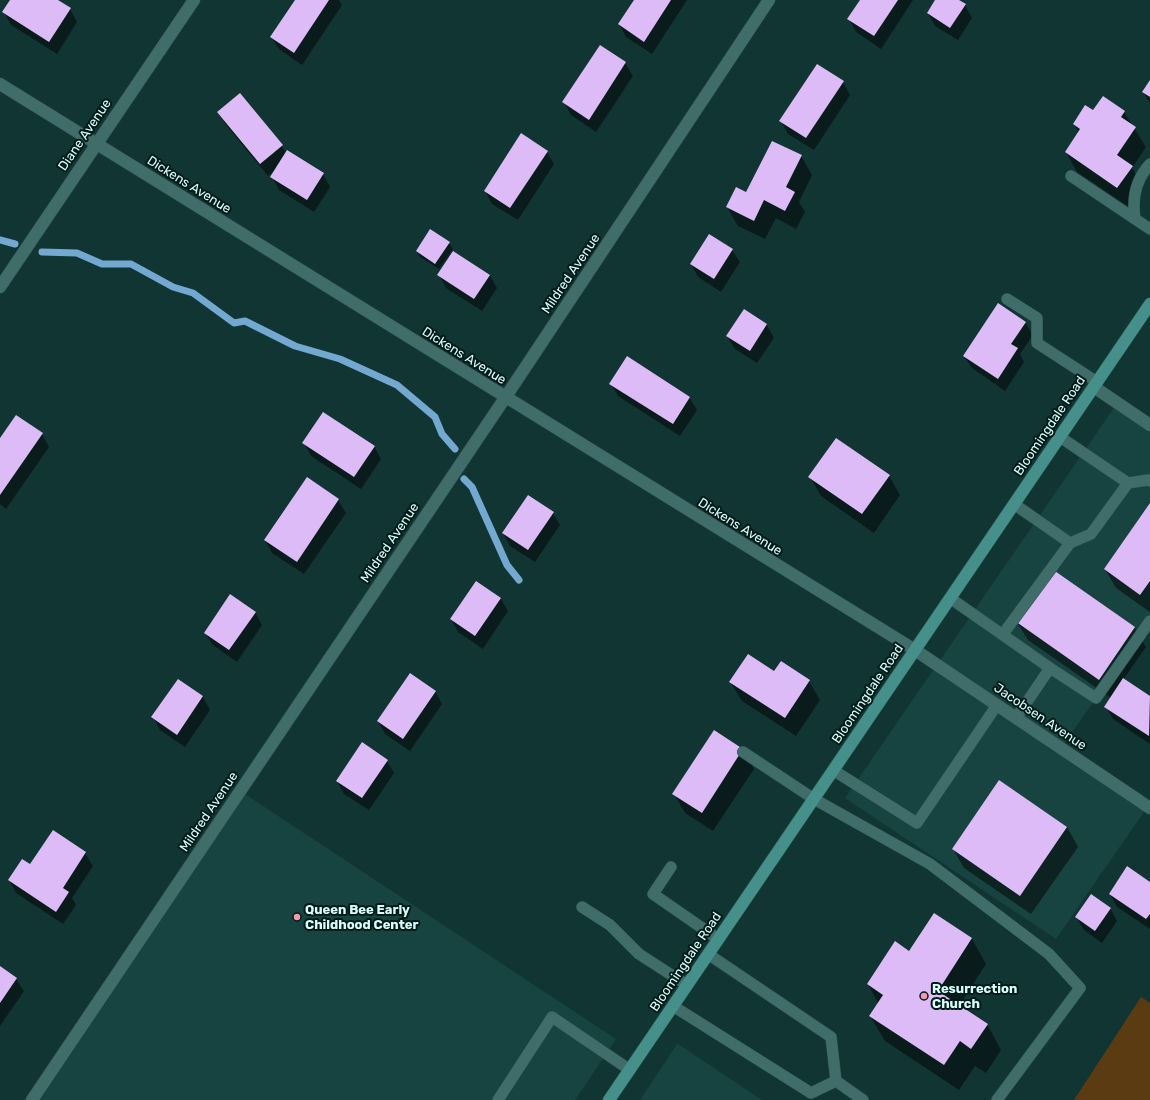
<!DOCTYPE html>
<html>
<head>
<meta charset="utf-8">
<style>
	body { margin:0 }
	canvas { display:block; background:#103532 }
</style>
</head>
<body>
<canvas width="1150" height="1100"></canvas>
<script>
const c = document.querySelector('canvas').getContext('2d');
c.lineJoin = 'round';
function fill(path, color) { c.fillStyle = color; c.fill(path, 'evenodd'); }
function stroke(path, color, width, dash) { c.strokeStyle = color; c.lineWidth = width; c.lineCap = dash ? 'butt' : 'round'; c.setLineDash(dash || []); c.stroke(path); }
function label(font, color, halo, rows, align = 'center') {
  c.font = font + ' Rubik,sans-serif'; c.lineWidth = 4; c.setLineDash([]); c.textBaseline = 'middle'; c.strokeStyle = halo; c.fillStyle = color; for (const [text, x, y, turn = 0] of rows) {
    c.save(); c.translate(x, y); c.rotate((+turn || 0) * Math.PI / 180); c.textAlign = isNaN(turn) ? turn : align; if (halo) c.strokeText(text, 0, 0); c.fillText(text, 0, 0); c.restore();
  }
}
const built = new Path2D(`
	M 1120,399 L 1150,420 L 1150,622 L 1061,748 L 1148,806 L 1056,939 L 845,798 Z
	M 245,794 L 616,1039 L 575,1100 L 40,1100 Z
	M 677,1044 L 678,1044 L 762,1100 L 640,1100 Z`);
const green = new Path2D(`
	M 1141,997 L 1150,1003 L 1150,1100 L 1074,1100 Z`);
const shadow = new Path2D(`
	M 11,0 L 56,0 L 70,9 L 77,22 L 57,54 L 11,25 L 4,12 Z
	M 296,0 L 339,0 L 342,5 L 302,65 L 279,49 L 271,37 Z
	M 635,0 L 687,0 L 652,54 L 626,37 L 619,24 Z
	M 861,0 L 913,0 L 881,49 L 856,32 L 849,19 Z
	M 937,0 L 957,0 L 965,5 L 972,18 L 958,40 L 935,26 L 928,13 Z
	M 600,47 L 625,63 L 633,76 L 596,132 L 571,115 L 564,102 Z
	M 843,82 L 850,95 L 814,150 L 788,134 L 781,121 Z
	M 1150,82 L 1150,103 L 1143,92 Z
	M 240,94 L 287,153 L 323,174 L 330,187 L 314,212 L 279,190 L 272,177 L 275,170 L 268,176 L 226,125 L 218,112 Z
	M 1094,112 L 1124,112 L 1146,147 L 1132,168 L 1143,186 L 1129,207 L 1077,172 L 1066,152 L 1079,133 L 1074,124 Z
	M 547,152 L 554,164 L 518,220 L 492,204 L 485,191 Z
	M 801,156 L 812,175 L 799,202 L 805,212 L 796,229 L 776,218 L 765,239 L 738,226 L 727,207 Z
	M 449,243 L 453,249 L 439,269 L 420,257 L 417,251 Z
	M 732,250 L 740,262 L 721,292 L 698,277 L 691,264 Z
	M 439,275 L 490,276 L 497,288 L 482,311 L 446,288 Z
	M 744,310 L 767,325 L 774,338 L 757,363 L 735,349 L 727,336 Z
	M 1025,322 L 1033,335 L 1020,354 L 1024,362 L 1005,391 L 972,368 L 964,356 Z
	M 611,384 L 689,397 L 697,410 L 680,436 L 618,396 Z
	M 42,434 L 49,447 L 6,509 L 0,504 L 0,439 Z
	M 304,443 L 374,446 L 381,459 L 361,489 L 311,456 Z
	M 889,476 L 900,495 L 874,533 L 821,496 L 810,477 Z
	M 338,500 L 346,513 L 304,574 L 272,553 L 265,540 Z
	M 1150,505 L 1150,612 L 1116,588 L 1105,569 Z
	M 553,513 L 560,525 L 535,562 L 510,546 L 503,533 Z
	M 1052,570 L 1135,628 L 1146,647 L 1123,680 L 1150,697 L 1150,744 L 1113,719 L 1106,707 L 1111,698 L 1028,640 L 1016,621 Z
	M 501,599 L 508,611 L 483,649 L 458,632 L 451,619 Z
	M 255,612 L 262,625 L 237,662 L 213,645 L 205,633 Z
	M 774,672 L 809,681 L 820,700 L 796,736 L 742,701 L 730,682 Z
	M 178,680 L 203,697 L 210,710 L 185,747 L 160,730 L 153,717 Z
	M 435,691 L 442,704 L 410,751 L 385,734 L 378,721 Z
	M 743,750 L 754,769 L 713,831 L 685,813 L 674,794 Z
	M 387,761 L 394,773 L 369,810 L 344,794 L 337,781 Z
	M 1067,827 L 1078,847 L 1031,914 L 964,868 L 953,849 Z
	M 85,853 L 93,866 L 72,898 L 76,905 L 63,924 L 16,893 L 9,880 L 31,866 Z
	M 1150,883 L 1150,929 L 1117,907 L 1110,894 Z
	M 1110,908 L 1117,921 L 1102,943 L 1084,930 L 1076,917 Z
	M 934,914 L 972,939 L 986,964 L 959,1006 L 987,1024 L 1001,1050 L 986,1073 L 975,1066 L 959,1090 L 885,1041 L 870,1016 L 878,1003 L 868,984 L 909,953 Z
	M 0,968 L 16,979 L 24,991 L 0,1026 Z`);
const stream = new Path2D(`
	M 0,240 L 15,244
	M 42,252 L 77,253 L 102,264 L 131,264 L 173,287 L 193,293 L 234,323 L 245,321 L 295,346 L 340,359 L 397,385 L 435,417 L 442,434 L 455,449
	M 464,479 L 472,487 L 507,565 L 519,580`);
const building = new Path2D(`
	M 10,0 L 58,0 L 71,8 L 49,42 L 2,12 Z
	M 295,0 L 329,0 L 294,53 L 270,37 Z
	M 634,0 L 671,0 L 644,42 L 618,24 Z
	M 860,0 L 898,0 L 874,36 L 847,19 Z
	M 935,0 L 959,0 L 966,4 L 950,28 L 927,13 Z
	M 600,45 L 626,62 L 589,120 L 562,102 Z
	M 817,64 L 844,81 L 806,138 L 779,121 Z
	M 1150,80 L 1150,97 L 1142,92 Z
	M 240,93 L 283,145 L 260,164 L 217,112 Z
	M 1103,96 L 1125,111 L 1121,117 L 1136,127 L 1117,155 L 1133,166 L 1117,188 L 1065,152 L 1080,129 L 1073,124 L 1085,105 L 1093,110 Z
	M 521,133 L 548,151 L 510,208 L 484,191 Z
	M 772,141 L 802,155 L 786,187 L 795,192 L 785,211 L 764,200 L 754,221 L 726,207 L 736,187 L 746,192 Z
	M 287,150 L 324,173 L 307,200 L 270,177 Z
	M 430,229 L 450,242 L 435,264 L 416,251 Z
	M 709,234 L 733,249 L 714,279 L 690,264 Z
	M 453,251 L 490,275 L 474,299 L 437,275 Z
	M 998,303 L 1026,322 L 1011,344 L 1018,348 L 998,379 L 963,356 Z
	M 744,309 L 767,324 L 750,351 L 726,336 Z
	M 627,356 L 690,397 L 673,424 L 609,384 Z
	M 323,412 L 375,446 L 354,477 L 302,443 Z
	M 16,415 L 43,433 L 0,495 L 0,438 Z
	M 836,438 L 890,475 L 862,514 L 808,477 Z
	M 307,477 L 339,499 L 297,562 L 264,540 Z
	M 528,495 L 554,512 L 528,550 L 502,533 Z
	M 1150,503 L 1150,581 L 1140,595 L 1104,569 Z
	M 1052,569 L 1135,627 L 1099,680 L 1015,621 Z
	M 476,581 L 501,598 L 475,636 L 450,619 Z
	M 230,594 L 256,612 L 229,650 L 204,633 Z
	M 748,654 L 774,671 L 781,661 L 810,680 L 785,718 L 729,682 Z
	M 410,673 L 436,691 L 403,739 L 377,721 Z
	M 1123,678 L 1150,696 L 1149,736 L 1104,707 Z
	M 178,679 L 203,696 L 177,735 L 151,717 Z
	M 714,730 L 743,749 L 702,813 L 672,794 Z
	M 362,742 L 388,760 L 362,798 L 336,781 Z
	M 999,780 L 1067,827 L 1020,896 L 952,849 Z
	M 53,830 L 86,852 L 63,888 L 69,892 L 56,912 L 8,880 L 22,859 L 30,864 Z
	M 1127,866 L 1150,882 L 1150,914 L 1146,919 L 1109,894 Z
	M 1091,894 L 1111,908 L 1095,931 L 1075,917 Z
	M 934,913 L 972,938 L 938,991 L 988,1024 L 971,1049 L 960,1041 L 944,1065 L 869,1016 L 883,995 L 867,984 L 895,941 L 909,951 Z
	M 0,966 L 17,978 L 0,1003 Z`);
const lane = new Path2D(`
	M 1071,176 L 1150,229
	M 1135,219 C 1132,199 1135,180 1150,164
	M 1007,299 L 1037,318 L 1037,343 L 1097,382
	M 1060,437 L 1128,483 L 1091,534 L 1070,543
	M 1128,483 L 1148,480 L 1150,481
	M 950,598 L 1050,668 L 1016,718
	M 1003,634 L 1070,543 L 1014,504
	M 1050,668 L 1096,698 L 1150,621
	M 743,752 L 814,799 L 930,864 L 1049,954 L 1080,988 L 997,1100
	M 833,770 L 917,823 L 997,705
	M 671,867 L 653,894 L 718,939
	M 582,907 L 610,925 L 639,954 L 687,985
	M 673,1006 L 811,1093 L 836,1081 L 831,1037 L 708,954
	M 836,1081 L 863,1100
	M 498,1100 L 552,1017 L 630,1070`);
const street = new Path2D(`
	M 0,84 L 915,650 L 1150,808
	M 0,287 L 194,0
	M 1094,387 L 1150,425
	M 32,1100 L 505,398 L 769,0`);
const secondary = new Path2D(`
	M 609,1100 L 1150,304`);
const markers = [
	[297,917,4,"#f39aa8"],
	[924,996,4,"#f39aa8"]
];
const streetNames = [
	["Diane Avenue",85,135,-56],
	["Dickens Avenue",189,185,32],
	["Mildred Avenue",571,274,-56],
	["Dickens Avenue",464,356,32],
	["Bloomingdale Road",1050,426,-56],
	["Dickens Avenue",740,527,32],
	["Mildred Avenue",390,543,-56],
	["Bloomingdale Road",868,694,-56],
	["Jacobsen Avenue",1040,717,34],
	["Mildred Avenue",209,812,-56],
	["Bloomingdale Road",686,962,-56]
];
const poiNames = [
	["Queen Bee Early",305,910],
	["Childhood Center",305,925],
	["Resurrection",932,989],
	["Church",932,1004]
];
fill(built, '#174340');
fill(green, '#5b3b11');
fill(shadow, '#0007');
stroke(stream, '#73a8d0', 7);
fill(building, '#dcbbf6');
stroke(lane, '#2c514e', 12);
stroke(street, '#2c514e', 13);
stroke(secondary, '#2c514e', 13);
stroke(lane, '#406d69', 11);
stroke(street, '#406d69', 12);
stroke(secondary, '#45908b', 12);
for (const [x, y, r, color] of markers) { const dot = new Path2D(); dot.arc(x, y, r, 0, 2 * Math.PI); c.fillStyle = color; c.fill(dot); stroke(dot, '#001b19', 1.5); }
label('13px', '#dbfdf9', '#001b19', streetNames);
label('bold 13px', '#dbfdf9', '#001b19', poiNames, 'left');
</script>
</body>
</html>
